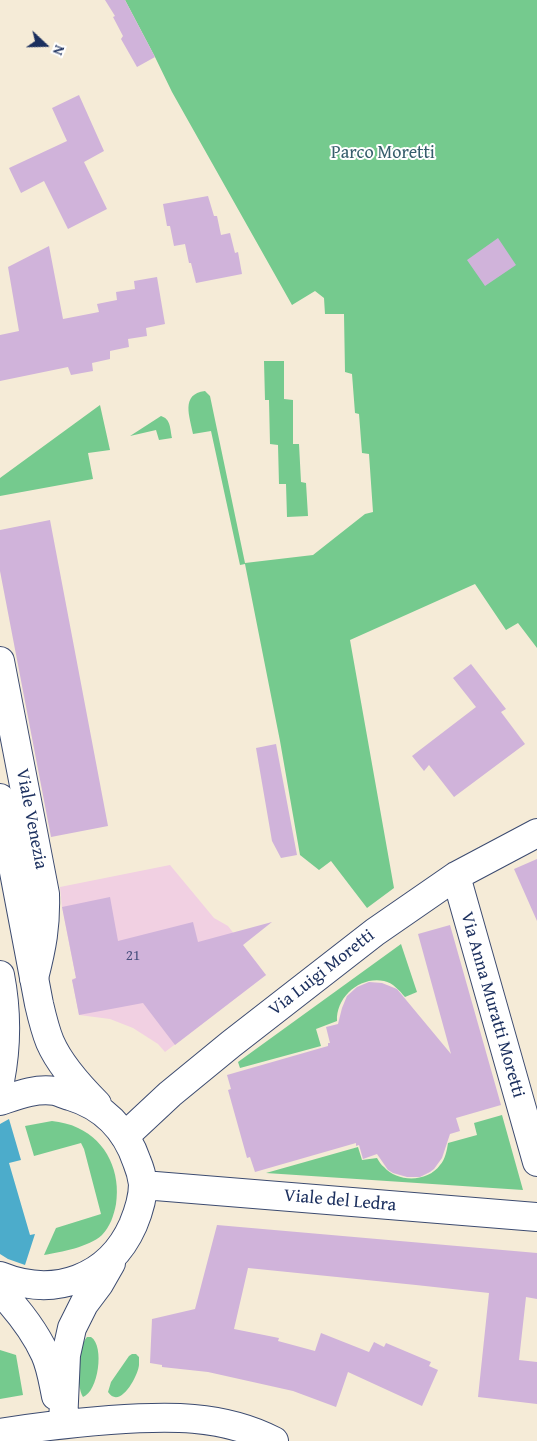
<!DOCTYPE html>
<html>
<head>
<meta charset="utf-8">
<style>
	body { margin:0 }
	#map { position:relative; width:537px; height:1441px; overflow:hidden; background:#f5ebd7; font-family:"Gentium Book Plus",serif }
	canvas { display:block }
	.north { position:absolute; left:20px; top:20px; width:50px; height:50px; -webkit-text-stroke:4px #fff; paint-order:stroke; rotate:111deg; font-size:14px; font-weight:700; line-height:20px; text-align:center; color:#1b2f5e }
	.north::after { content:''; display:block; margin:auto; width:18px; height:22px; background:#1b2f5e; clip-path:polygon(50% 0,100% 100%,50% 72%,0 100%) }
</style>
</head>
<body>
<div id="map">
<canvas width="537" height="1441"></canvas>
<div class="north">N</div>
</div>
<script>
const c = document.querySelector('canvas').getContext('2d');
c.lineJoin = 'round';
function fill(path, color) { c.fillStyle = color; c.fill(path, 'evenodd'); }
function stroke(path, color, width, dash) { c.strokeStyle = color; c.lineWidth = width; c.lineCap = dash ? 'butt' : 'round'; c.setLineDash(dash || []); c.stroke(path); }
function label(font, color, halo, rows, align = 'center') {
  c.font = font + ' "Gentium Book Plus",serif'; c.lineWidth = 4; c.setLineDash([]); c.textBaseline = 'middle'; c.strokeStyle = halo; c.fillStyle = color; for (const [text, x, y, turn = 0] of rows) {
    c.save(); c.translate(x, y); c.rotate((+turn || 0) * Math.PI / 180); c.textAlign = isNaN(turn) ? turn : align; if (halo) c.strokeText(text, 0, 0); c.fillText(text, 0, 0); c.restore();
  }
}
const built = new Path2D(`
	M 170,865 L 214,918 L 228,926 L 266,975 L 165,1052 L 158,1044 L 133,1028 L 110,1019 L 79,1015 L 72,979 L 76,978 L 62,907 L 60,887 Z`);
const green = new Path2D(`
	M 125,0 L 537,0 L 537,648 L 518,623 L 506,630 L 475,584 L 350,640 L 394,888 L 367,908 L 331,861 L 319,870 L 300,855 L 280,741 L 245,564 L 240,565 L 211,431 L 193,434 C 190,417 180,394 205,391 L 210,396 L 245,563 L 313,555 L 365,514 L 373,512 L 369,454 L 362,453 L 359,414 L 355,413 L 352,374 L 345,372 L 344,314 L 325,314 L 324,298 L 315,291 L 292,305 L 172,92 L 155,57 Z
	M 264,361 L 284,361 L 284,399 L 293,400 L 293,444 L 299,444 L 301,482 L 306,483 L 308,516 L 287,517 L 286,484 L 279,484 L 278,445 L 270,444 L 269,400 L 265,400 Z
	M 100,405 L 110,450 L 88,453 L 93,479 L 0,496 L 0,478 Z
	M 161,416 C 171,419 170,429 172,438 L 159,440 L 156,430 L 130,436 Z
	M 401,944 L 417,992 L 405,997 C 399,990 393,983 384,981 C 360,976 336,997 337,1021 L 316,1029 L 321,1046 L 240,1068 L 238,1062 Z
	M 502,1115 L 523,1190 L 266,1173 L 358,1147 L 362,1160 L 377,1158 C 379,1161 381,1165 384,1167 C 398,1183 428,1182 440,1165 C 445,1160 447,1150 448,1143 L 477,1135 L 474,1123 Z
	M 52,1121 C 61,1122 70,1124 78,1128 C 107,1141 121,1173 116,1204 C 114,1215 110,1227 102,1235 C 89,1247 61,1252 44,1255 L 56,1228 L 101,1214 L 84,1149 L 81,1143 L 34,1156 L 25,1126 Z
	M 87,1337 L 91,1337 C 105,1346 98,1392 83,1397 C 76,1385 77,1348 87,1337 Z
	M 0,1350 L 16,1355 L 23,1395 L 0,1399 Z
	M 132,1354 L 136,1354 L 139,1357 C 139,1360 139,1362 139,1365 C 138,1376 120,1410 108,1392 L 111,1382 L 129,1356 Z`);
const water = new Path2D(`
	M 9,1119 L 21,1160 L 9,1163 L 30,1235 L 35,1234 L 25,1265 L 8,1259 L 0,1254 L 0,1124 Z`);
const building = new Path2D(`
	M 105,0 L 125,0 L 155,57 L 137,67 L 121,39 L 123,36 L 113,17 L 115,16 Z
	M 79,95 L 104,151 L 84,162 L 107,209 L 68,229 L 44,181 L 21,193 L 9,168 L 67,141 L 52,108 Z
	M 208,196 L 214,216 L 217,216 L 221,235 L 230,233 L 235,253 L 238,252 L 242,274 L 196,283 L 191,263 L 189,263 L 185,244 L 174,246 L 170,226 L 167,226 L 163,204 Z
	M 498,238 L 516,265 L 485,286 L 467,260 Z
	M 49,246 L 63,319 L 99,312 L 97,304 L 117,300 L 116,292 L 135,289 L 134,281 L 157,277 L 165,324 L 146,328 L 147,336 L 128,339 L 129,347 L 110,351 L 110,359 L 92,363 L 93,371 L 71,375 L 68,367 L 0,381 L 0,335 L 19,331 L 8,267 Z
	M 50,520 L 108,826 L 51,837 L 0,571 L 0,530 Z
	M 471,664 L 506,709 L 501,712 L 525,744 L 454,797 L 429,765 L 424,771 L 412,756 L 476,707 L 453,678 Z
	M 276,744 L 297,855 L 281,858 L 272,841 L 256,748 Z
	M 537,859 L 537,921 L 514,869 Z
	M 110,897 L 118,941 L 193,922 L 198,942 L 272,922 L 243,945 L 266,975 L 175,1045 L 143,1003 L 79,1015 L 72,980 L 76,978 L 62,907 Z
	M 450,925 L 501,1105 L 456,1118 L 460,1131 L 450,1134 L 442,1158 L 434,1169 L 430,1172 L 420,1177 L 407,1177 L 393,1173 L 388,1170 L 377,1154 L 363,1159 L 359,1145 L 356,1146 L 356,1143 L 255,1172 L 250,1157 L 247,1158 L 228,1090 L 231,1089 L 227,1075 L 328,1046 L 328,1043 L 330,1043 L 326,1027 L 338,1024 L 342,1008 L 347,996 L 357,987 L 369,982 L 382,983 L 397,989 L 451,1054 L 418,934 Z
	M 217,1225 L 537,1253 L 537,1299 L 526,1297 L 519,1360 L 537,1362 L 537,1404 L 478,1397 L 489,1293 L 416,1285 L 248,1268 L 234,1329 L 279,1338 L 278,1341 L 315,1351 L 321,1333 L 369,1352 L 374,1342 L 384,1347 L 386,1343 L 431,1362 L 429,1366 L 438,1370 L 422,1406 L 348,1372 L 336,1407 L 293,1391 L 208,1372 L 162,1367 L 162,1365 L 150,1363 L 152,1319 L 195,1309 Z`);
const minor = new Path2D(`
	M 0,661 L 45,894 C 46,926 42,947 34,978
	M 456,876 L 537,1162
	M 125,1136 L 170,1094 L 231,1044 L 375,932 L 456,876 L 537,833`);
const major = new Path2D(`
	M 0,798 L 39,1004 C 42,1017 45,1030 50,1042 C 60,1065 79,1086 97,1104
	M 0,975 C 7,1011 7,1045 0,1081
	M 0,1101 C 18,1095 36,1088 55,1091 C 60,1092 65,1095 70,1096 C 103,1106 126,1129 137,1162 C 140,1169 142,1177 143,1184 C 143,1197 138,1213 133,1225 C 109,1279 54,1298 0,1276
	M 143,1185 L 537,1217
	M 0,1291 C 18,1310 34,1330 45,1354 C 51,1367 53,1382 56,1396
	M 63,1424 L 66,1355 L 72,1328 L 84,1304 L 99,1284 L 111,1263
	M 0,1433 C 36,1427 73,1423 110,1420 C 166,1416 222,1414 274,1441`);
const numberNames = [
	["21",133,956]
];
const parkNames = [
	["Parco Moretti",383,153]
];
const streetNames = [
	["Viale Venezia",31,819,79],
	["Via Luigi Moretti",322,973,-38],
	["Via Anna Muratti Moretti",492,1005,74],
	["Viale del Ledra",340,1201,5]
];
fill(built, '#f1d0e2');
fill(green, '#75ca8e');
fill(water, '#4caccb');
fill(building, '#d0b3da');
stroke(minor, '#3c4b70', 30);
stroke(major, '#3c4b70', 30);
stroke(minor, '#fff', 28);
stroke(major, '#fff', 28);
label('15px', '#48507d', null, numberNames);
label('18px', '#365e6c', '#fff', parkNames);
label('18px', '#1b2f5e', '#fff', streetNames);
</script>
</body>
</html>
